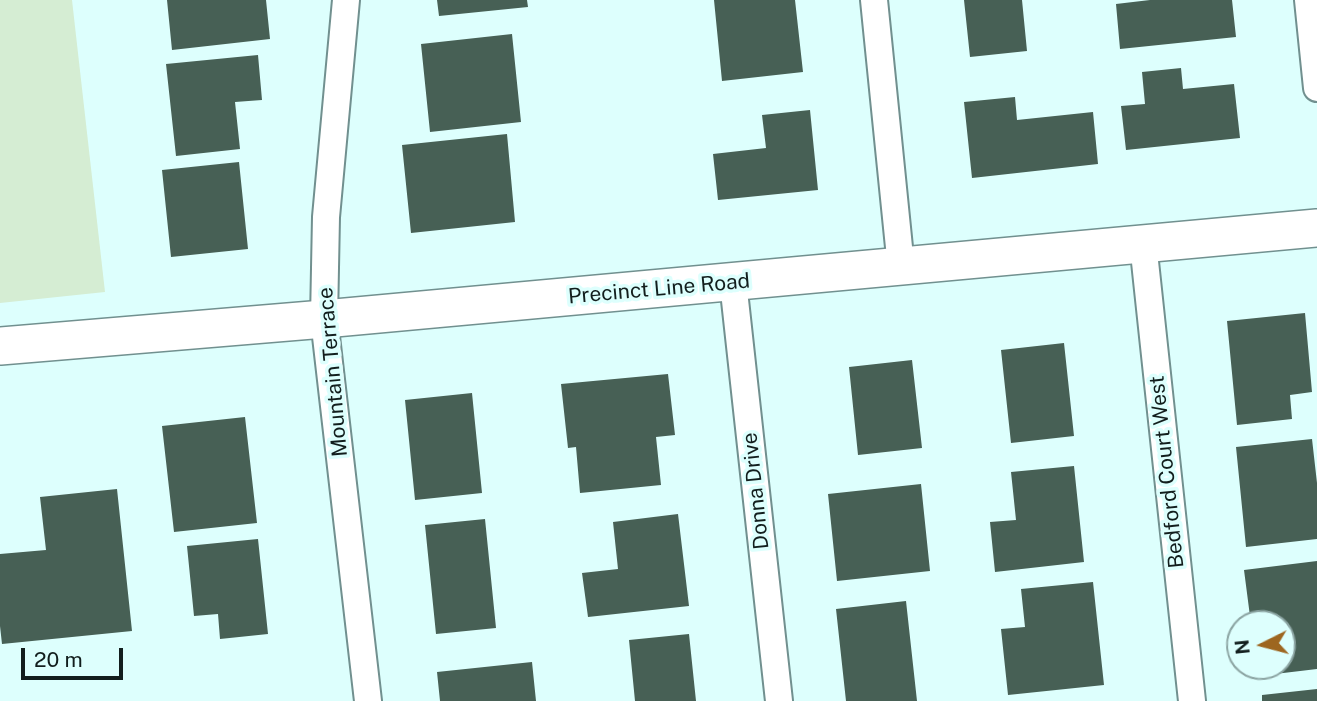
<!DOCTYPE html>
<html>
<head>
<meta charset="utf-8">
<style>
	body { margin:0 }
	#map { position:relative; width:1317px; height:701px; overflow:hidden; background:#ddfffd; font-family:"Public Sans",sans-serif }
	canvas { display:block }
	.north { position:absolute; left:1226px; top:610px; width:70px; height:70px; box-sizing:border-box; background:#ddfffd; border:2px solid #8ca5a3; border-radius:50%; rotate:264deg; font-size:19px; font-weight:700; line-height:28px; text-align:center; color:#121e1d }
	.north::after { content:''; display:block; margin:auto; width:24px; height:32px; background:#9d6620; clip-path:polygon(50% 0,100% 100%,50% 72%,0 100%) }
	.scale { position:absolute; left:21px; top:648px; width:102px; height:32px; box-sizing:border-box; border:4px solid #121e1d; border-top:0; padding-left:9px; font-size:21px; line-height:24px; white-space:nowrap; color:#121e1d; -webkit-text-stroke:5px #ddfffd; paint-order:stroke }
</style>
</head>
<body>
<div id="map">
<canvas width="1317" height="701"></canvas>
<div class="north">N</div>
<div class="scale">20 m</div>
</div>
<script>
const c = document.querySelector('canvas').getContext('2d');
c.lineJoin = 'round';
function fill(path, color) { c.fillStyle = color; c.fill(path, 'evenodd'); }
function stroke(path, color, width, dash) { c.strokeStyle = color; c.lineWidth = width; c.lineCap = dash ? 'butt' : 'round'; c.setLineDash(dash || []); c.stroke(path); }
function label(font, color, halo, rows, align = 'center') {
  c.font = font + ' "Public Sans",sans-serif'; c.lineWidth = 7; c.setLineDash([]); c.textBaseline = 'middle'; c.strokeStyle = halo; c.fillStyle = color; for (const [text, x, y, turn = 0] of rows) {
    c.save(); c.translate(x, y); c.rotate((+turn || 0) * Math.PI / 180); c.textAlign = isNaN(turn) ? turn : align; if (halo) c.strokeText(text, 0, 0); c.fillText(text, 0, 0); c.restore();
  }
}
const green = new Path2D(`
	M 0,0 L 72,0 L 105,292 L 0,303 Z`);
const building = new Path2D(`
	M 167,0 L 266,0 L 270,39 L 172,50 Z
	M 437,0 L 527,0 L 528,7 L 439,16 Z
	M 714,0 L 795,0 L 803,72 L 722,81 Z
	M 964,0 L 1022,0 L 1027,51 L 970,57 Z
	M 1150,0 L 1232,0 L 1236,37 L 1120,49 L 1116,4 Z
	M 512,34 L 521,122 L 430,132 L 421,44 Z
	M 258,55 L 262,100 L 235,102 L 240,149 L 176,156 L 166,64 Z
	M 1181,68 L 1183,89 L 1234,84 L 1240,138 L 1126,150 L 1121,106 L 1145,104 L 1142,72 Z
	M 1015,97 L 1017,120 L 1093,112 L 1098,164 L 972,178 L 964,102 Z
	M 810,110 L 818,190 L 718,200 L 713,154 L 766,148 L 762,115 Z
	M 507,134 L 515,222 L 411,233 L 402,145 Z
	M 239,162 L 248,249 L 171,257 L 162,170 Z
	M 1305,313 L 1312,392 L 1290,395 L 1292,419 L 1237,425 L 1227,321 Z
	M 1064,343 L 1074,436 L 1011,443 L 1001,350 Z
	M 912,360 L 922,448 L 858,455 L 849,367 Z
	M 668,374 L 675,435 L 656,437 L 661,485 L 580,493 L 576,447 L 568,448 L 561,384 Z
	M 472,393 L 482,493 L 415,500 L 405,400 Z
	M 245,417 L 257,523 L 174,532 L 162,426 Z
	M 1312,439 L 1317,483 L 1317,539 L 1246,547 L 1236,447 Z
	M 1074,466 L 1084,562 L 995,572 L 990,522 L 1016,520 L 1011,472 Z
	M 921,484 L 930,571 L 837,581 L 828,494 Z
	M 117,489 L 132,631 L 2,644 L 0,626 L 0,554 L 46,550 L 40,497 Z
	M 678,514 L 689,606 L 588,617 L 582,573 L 618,569 L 613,522 Z
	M 485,519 L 496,628 L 436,634 L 425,525 Z
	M 258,539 L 268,634 L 220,639 L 218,614 L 194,616 L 187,546 Z
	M 1317,561 L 1317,669 L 1258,676 L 1256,666 L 1282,666 L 1282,624 L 1251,624 L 1244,570 Z
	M 1093,582 L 1104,685 L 1008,695 L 1001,629 L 1025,627 L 1021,589 Z
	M 906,601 L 917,701 L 846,701 L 836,609 Z
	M 689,634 L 696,701 L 635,701 L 629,640 Z
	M 532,662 L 536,701 L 440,701 L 437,672 Z
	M 1317,689 L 1317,701 L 1262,701 L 1262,695 Z`);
const minor = new Path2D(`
	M 346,0 L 326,217 L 324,319 L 368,701
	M 874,0 L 901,267
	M 1308,0 L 1317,88
	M 1143,243 L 1192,701
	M 733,282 L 779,701`);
const secondary = new Path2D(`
	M 0,346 L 324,319 L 1317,228`);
const streetNames = [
	["Precinct Line Road",659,289,-5],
	["Mountain Terrace",333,372,-95],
	["Bedford Court West",1167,472,-96],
	["Donna Drive",756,491,-96]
];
fill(green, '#d5edd3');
fill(building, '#476055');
stroke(minor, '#71908f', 30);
stroke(secondary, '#71908f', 40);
stroke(minor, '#fff', 26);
stroke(secondary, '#fff', 37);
label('21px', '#121e1d', '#ddfffd', streetNames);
</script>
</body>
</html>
